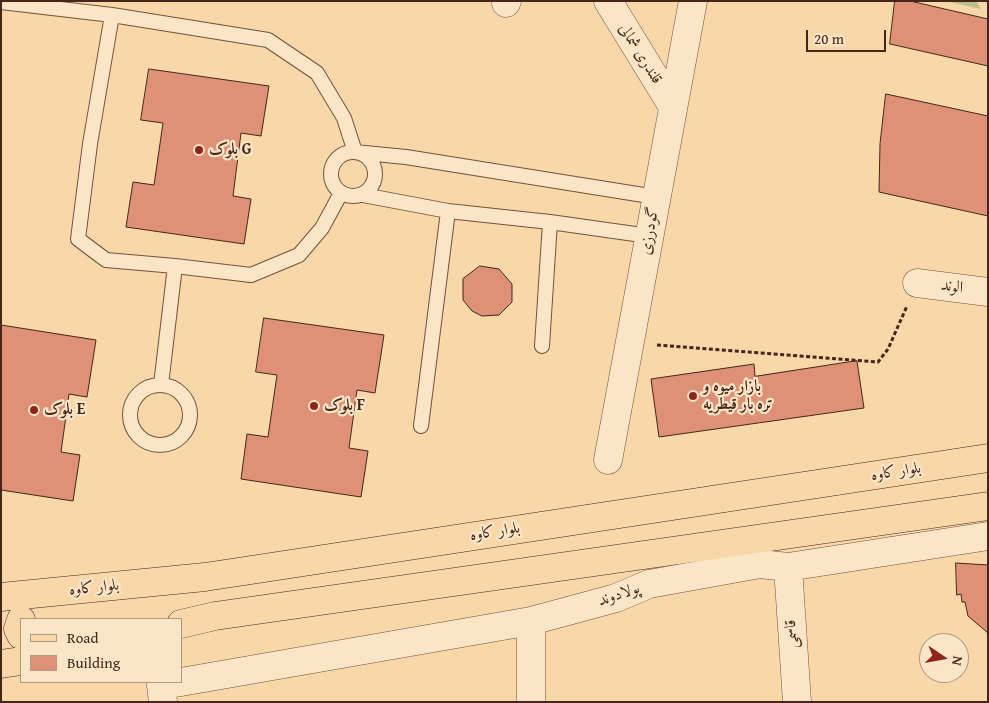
<!DOCTYPE html>
<html>
<head>
<meta charset="utf-8">
<style>
	body { margin:0 }
	#map { position:relative; width:989px; height:703px; overflow:hidden; background:#f8d7a9; font-family:"Gentium Book Plus",serif }
	canvas { display:block }
	.frame { position:absolute; inset:0; border:2px solid #452618; pointer-events:none }
	.legend { position:absolute; left:20px; top:618px; width:162px; height:65px; box-sizing:border-box; background:#fae5c7; border:1px solid #b29981; margin:0; padding:6px 9px; list-style:none; font-size:15px; color:#452618 }
	.legend li { display:flex; align-items:center; gap:10px; height:25px }
	.legend b { width:25px; border:1px solid #b29981 }
	.north { position:absolute; left:919px; top:633px; width:50px; height:50px; box-sizing:border-box; background:#fae5c7; border:1px solid #b29981; border-radius:50%; rotate:102deg; font-size:14px; font-weight:700; line-height:20px; text-align:center; color:#452618 }
	.north::after { content:''; display:block; margin:auto; width:18px; height:22px; background:#8f2418; clip-path:polygon(50% 0,100% 100%,50% 72%,0 100%) }
	.scale { position:absolute; left:806px; top:30px; width:80px; height:22px; box-sizing:border-box; border:2px solid #452618; border-top:0; padding-left:6px; font-size:15px; line-height:18px; white-space:nowrap; color:#452618; -webkit-text-stroke:4px #fae5c7; paint-order:stroke }
</style>
</head>
<body>
<div id="map">
<canvas width="989" height="703"></canvas>
<div class="frame"></div>
<ul class="legend">
<li><b style="height:6px;background:#f8d7a9"></b>Road</li>
<li><b style="height:14px;background:#de9177"></b>Building</li>
</ul>
<div class="north">N</div>
<div class="scale">20 m</div>
</div>
<script>
const c = document.querySelector('canvas').getContext('2d');
c.lineJoin = 'round';
function fill(path, color) { c.fillStyle = color; c.fill(path, 'evenodd'); }
function stroke(path, color, width, dash) { c.strokeStyle = color; c.lineWidth = width; c.lineCap = dash ? 'butt' : 'round'; c.setLineDash(dash || []); c.stroke(path); }
function label(font, color, halo, rows, align = 'center') {
  c.font = font + ' "Gentium Book Plus",Amiri,serif'; c.lineWidth = 4.5; c.setLineDash([]); c.textBaseline = 'middle'; c.strokeStyle = halo; c.fillStyle = color; for (const [text, x, y, turn = 0] of rows) {
    c.save(); c.translate(x, y); c.rotate((+turn || 0) * Math.PI / 180); c.textAlign = isNaN(turn) ? turn : align; if (halo) c.strokeText(text, 0, 0); c.fillText(text, 0, 0); c.restore();
  }
}
const green = new Path2D(`
	M 945,1 L 976,1 L 981,9 Z`);
const building = new Path2D(`
	M 895,1 L 910,1 L 988,19 L 988,66 L 890,44 Z
	M 149,69 L 269,86 L 261,136 L 241,133 L 233,196 L 251,199 L 244,244 L 126,227 L 133,182 L 154,185 L 163,123 L 141,120 Z
	M 886,94 L 988,116 L 988,216 L 879,192 L 880,144 Z
	M 480,266 L 499,269 L 512,284 L 512,302 L 499,315 L 482,316 L 472,311 L 463,300 L 463,279 Z
	M 264,318 L 384,335 L 375,393 L 357,390 L 349,448 L 368,451 L 361,497 L 241,479 L 247,434 L 268,437 L 277,375 L 256,372 Z
	M 1,325 L 96,340 L 87,397 L 69,394 L 61,452 L 80,455 L 73,501 L 1,490 Z
	M 857,361 L 864,408 L 659,437 L 651,379 L 754,364 L 755,376 Z
	M 956,563 L 988,565 L 988,633 L 968,616 L 965,602 L 962,602 L 961,594 L 957,595 Z`);
const path = new Path2D(`
	M 657,345 L 878,362 L 888,349 L 907,306`);
const lane = new Path2D(`
	M 1,2 L 112,15 L 268,40 L 317,73 L 344,118 L 355,152 L 406,157 L 656,197
	M 112,15 L 90,144 L 78,239 L 106,260 L 175,266 L 251,275 L 299,255 L 322,228 L 341,193
	M331 174a22 22 0 1 1 44 0a22 22 0 1 1-44 0Z
	M 363,195 L 448,211 L 550,222 L 649,236
	M 542,346 L 550,222
	M130 415a30 30 0 1 1 60 0a30 30 0 1 1-60 0Z
	M 161,385 L 175,266
	M 421,426 L 448,211`);
const street = new Path2D(`
	M 608,1 L 673,107
	M 506,3 L 507,1
	M 917,283 L 988,292
	M 608,460 L 693,1
	M 788,567 L 797,702
	M 531,621 L 531,702
	M 181,682 L 531,621 L 616,598 L 649,584 L 760,564 L 788,567 L 988,536
	M 163,702 L 161,685 L 181,682`);
const primary = new Path2D(`
	M 1,597 L 205,577 L 988,458
	M 21,620 L 18,629 L 21,635
	M 181,624 L 215,616 L 988,506
	M 1,664 L 21,661`);
const markers = [
	[199,150,5,"#8f2418"],
	[693,396,5,"#8f2418"],
	[314,406,5,"#8f2418"],
	[34,410,5,"#8f2418"]
];
const streetNames = [
	["قلندری شمالی",640,54,58],
	["گودرزی",650,231,-80],
	["الوند",952,287,7],
	["بلوار کاوه",896,472,-9],
	["بلوار کاوه",495,532,-9],
	["بلوار کاوه",94,588,-6],
	["پولادوند",619,595,-19],
	["قاسمی",792,634,-94]
];
const poiNames = [
	["بلوک G",209,150],
	["بازار میوه و",703,387],
	["تره بار قیطریه",703,405],
	["بلوک F",324,406],
	["بلوک E",44,410]
];
fill(green, '#bbbf8a');
fill(building, '#de9177');
stroke(building, '#452618', 1);
stroke(lane, '#72523c', 16);
stroke(street, '#72523c', 29);
stroke(primary, '#452618', 29);
stroke(path, '#452618', 3, [4, 2.5]);
stroke(lane, '#fae5c7', 14);
stroke(street, '#fae5c7', 28);
stroke(primary, '#f8d7a9', 28);
for (const [x, y, r, color] of markers) { const dot = new Path2D(); dot.arc(x, y, r, 0, 2 * Math.PI); c.fillStyle = color; c.fill(dot); stroke(dot, '#fae5c7', 2); }
label('16px', '#452618', '#fae5c7', streetNames);
label('bold 16px', '#452618', '#fae5c7', poiNames, 'left');
</script>
</body>
</html>
